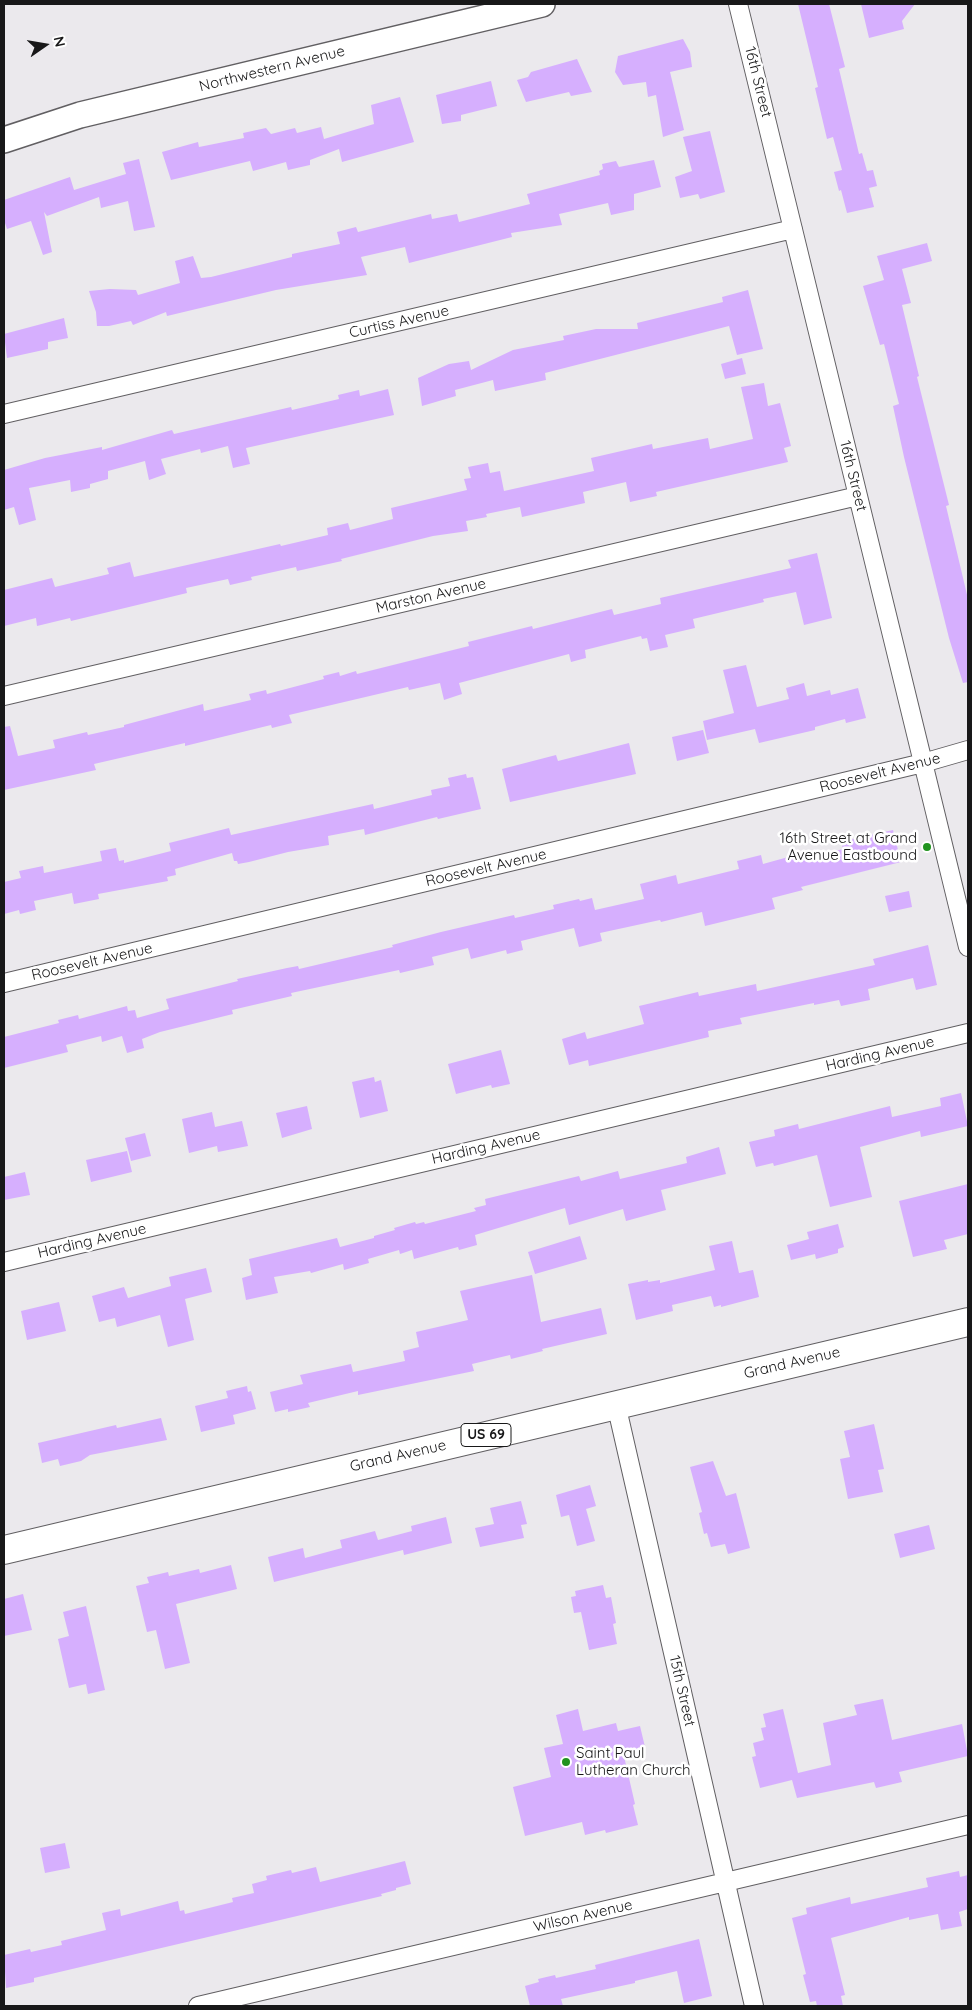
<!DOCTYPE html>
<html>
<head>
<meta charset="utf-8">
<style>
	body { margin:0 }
	#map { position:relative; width:972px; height:2010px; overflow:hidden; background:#ebe9ed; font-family:Quicksand,sans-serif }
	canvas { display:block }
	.frame { position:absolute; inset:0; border:5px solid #181819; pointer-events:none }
	.north { position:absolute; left:20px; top:20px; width:50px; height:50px; -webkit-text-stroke:4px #fff; paint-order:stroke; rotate:77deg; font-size:14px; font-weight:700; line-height:20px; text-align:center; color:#181819 }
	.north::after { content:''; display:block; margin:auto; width:18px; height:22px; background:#181819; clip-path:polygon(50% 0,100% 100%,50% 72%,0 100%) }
</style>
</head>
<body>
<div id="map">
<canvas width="972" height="2010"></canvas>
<div class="frame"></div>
<div class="north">N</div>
</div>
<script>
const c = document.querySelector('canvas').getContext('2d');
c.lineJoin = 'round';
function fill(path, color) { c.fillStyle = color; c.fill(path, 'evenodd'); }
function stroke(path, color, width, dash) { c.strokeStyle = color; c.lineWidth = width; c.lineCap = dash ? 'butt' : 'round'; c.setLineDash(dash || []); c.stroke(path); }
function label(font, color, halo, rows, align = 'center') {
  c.font = font + ' Quicksand,sans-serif'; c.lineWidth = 5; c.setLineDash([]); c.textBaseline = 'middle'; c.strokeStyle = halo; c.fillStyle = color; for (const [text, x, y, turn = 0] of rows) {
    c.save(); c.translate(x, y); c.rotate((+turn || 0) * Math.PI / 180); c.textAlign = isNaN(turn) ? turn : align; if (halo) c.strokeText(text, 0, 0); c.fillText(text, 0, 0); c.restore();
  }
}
const building = new Path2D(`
	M 798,4 L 829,4 L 845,67 L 839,69 L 859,154 L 862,153 L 867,171 L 873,170 L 877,186 L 869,188 L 874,207 L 847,213 L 841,190 L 839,191 L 834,172 L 842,170 L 833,137 L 827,139 L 815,88 L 818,87 Z
	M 861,4 L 915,4 L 902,21 L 904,29 L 869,38 Z
	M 683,39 L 690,52 L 692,67 L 670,72 L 684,130 L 663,137 L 656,95 L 648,97 L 646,82 L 623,85 L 615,72 L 618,56 Z
	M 577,59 L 592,92 L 571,96 L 569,92 L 526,102 L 517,80 L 528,77 L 531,72 Z
	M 491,81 L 497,106 L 461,115 L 461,121 L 442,124 L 436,95 Z
	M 400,97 L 414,142 L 342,162 L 339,149 L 310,160 L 310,165 L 288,170 L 286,162 L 253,171 L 250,161 L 171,180 L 162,152 L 198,142 L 199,147 L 244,138 L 243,133 L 266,128 L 271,134 L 295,128 L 297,133 L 321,127 L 324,139 L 374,124 L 371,105 Z
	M 710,131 L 725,192 L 700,199 L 698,194 L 680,198 L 675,177 L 692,171 L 683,137 Z
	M 139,159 L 155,227 L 134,231 L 128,201 L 101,208 L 99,197 L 47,216 L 44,212 L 52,252 L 43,255 L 31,221 L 7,229 L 4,220 L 4,200 L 70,177 L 74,190 L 126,174 L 123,163 Z
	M 654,160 L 661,187 L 634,194 L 634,210 L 611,215 L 608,203 L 559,214 L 562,225 L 511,233 L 512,237 L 409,263 L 405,247 L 361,257 L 367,275 L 276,290 L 167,316 L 166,312 L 133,325 L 131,321 L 109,326 L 97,326 L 96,312 L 89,291 L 110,289 L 136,290 L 138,295 L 180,283 L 175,261 L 193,256 L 201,278 L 211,277 L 292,257 L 292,254 L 340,244 L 337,232 L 356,227 L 358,232 L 431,214 L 432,219 L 457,214 L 459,222 L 530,204 L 527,194 L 600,175 L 599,171 L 603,169 L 602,164 L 616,161 L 619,167 Z
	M 927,243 L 932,261 L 902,269 L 911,303 L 902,305 L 919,376 L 917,377 L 949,505 L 946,506 L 968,599 L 968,682 L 963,683 L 949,638 L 904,457 L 893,406 L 899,404 L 884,344 L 880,345 L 863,286 L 884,280 L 877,256 Z
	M 748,290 L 763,349 L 737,355 L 729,326 L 545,373 L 546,380 L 495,391 L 493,380 L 455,390 L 456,396 L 422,406 L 418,378 L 449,364 L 469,361 L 471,370 L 513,350 L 564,340 L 563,336 L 596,329 L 638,329 L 637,323 L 723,302 L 722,297 Z
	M 64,318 L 68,338 L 48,342 L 48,349 L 7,358 L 4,334 Z
	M 742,358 L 746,374 L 725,379 L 721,364 Z
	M 764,383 L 768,406 L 780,403 L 791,446 L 784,448 L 788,462 L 656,492 L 657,496 L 630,502 L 626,482 L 583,492 L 585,503 L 522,517 L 520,507 L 486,514 L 487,517 L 466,521 L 468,531 L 433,536 L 341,559 L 342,561 L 297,571 L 296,567 L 251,577 L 252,580 L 230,585 L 228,579 L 186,588 L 187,593 L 71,621 L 70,618 L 37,626 L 36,618 L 4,626 L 4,590 L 52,578 L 55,587 L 109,574 L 107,568 L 130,562 L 134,577 L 280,544 L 281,546 L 328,535 L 327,528 L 348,523 L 350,530 L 393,519 L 391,508 L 467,490 L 464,479 L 471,478 L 468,467 L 488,463 L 490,473 L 500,471 L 504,491 L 594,471 L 591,458 L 652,444 L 653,449 L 708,438 L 710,449 L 753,439 L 741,387 Z
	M 388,389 L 394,415 L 246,448 L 250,464 L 233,468 L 228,446 L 201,453 L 200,449 L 161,459 L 166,474 L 149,480 L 145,461 L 108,471 L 108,479 L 90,484 L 90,488 L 71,492 L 70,480 L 29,488 L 36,520 L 19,525 L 14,507 L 4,510 L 4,470 L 45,458 L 102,447 L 102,450 L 172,430 L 174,434 L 291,407 L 292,410 L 339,399 L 338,395 L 359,390 L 360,396 Z
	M 817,553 L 832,618 L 804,625 L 796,592 L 763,599 L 764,602 L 693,619 L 695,628 L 665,635 L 668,647 L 650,651 L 647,638 L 642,639 L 641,636 L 585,650 L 586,658 L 571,662 L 569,654 L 459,683 L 462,694 L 444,700 L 440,683 L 409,690 L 408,687 L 289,715 L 292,723 L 272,728 L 271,725 L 185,746 L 185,743 L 94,764 L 96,770 L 4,790 L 4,727 L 10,726 L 18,756 L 55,748 L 53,740 L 87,732 L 88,735 L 124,727 L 124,725 L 203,704 L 204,711 L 251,700 L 249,694 L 266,690 L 267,694 L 324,679 L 323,676 L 339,672 L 340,676 L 356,671 L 357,674 L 469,646 L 468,642 L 532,626 L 533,629 L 612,609 L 614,615 L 661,604 L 660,598 L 791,568 L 788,560 Z
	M 746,665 L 757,707 L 789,699 L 786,688 L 804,683 L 807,696 L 830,690 L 831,695 L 858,688 L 866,718 L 846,723 L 845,719 L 815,727 L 815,730 L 759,743 L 755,729 L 707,740 L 703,721 L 734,713 L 723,670 Z
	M 703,730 L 709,753 L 677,761 L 672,737 Z
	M 629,743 L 636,774 L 510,802 L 502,769 L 556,755 L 558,761 Z
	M 466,774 L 467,778 L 473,777 L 481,809 L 438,819 L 437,817 L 365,835 L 364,829 L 328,836 L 329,845 L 288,852 L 249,862 L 238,864 L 237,861 L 234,861 L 232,853 L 175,869 L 176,875 L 167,877 L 168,881 L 98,894 L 99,899 L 74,904 L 72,893 L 34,901 L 36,910 L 20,914 L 19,910 L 4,914 L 4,882 L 21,878 L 19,871 L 43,866 L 44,873 L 102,861 L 100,851 L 116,848 L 119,861 L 124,860 L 124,863 L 171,851 L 169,843 L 229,828 L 231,835 L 373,804 L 374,809 L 432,795 L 431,790 L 450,786 L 448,778 Z
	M 893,830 L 901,862 L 801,887 L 803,890 L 772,898 L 775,909 L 705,926 L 702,912 L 661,922 L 660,920 L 600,933 L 602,941 L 579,947 L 574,928 L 521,941 L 523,950 L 507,954 L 506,950 L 471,959 L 468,948 L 432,957 L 434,965 L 400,973 L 399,970 L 291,993 L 292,996 L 232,1010 L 233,1014 L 160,1032 L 142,1039 L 144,1048 L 127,1053 L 122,1036 L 102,1042 L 101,1036 L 66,1045 L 68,1052 L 4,1068 L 4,1037 L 59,1023 L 58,1020 L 78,1015 L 79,1019 L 127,1006 L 128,1011 L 135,1010 L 137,1018 L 169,1009 L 166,999 L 238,981 L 237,979 L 287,968 L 298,966 L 299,969 L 393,947 L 392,945 L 441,932 L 514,915 L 515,918 L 554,909 L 553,905 L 579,899 L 580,901 L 592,898 L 595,910 L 644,899 L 640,884 L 676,875 L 678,884 L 739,869 L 737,861 L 761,855 L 763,864 L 799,854 L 800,860 L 843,849 L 841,842 Z
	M 909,891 L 912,907 L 889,912 L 885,896 Z
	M 928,945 L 937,985 L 916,990 L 913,978 L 868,989 L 870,1000 L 841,1006 L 839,1000 L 814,1005 L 814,1003 L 740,1018 L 742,1024 L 708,1031 L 709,1037 L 589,1066 L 588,1060 L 569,1065 L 562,1039 L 585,1032 L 587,1039 L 644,1024 L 639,1006 L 698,992 L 699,996 L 756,984 L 757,991 L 875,965 L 873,959 Z
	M 501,1050 L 510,1084 L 492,1088 L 491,1085 L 456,1094 L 448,1064 Z
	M 374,1077 L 375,1082 L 381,1080 L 388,1111 L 360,1118 L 352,1082 Z
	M 961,1093 L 968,1126 L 921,1137 L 920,1131 L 860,1147 L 872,1197 L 830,1207 L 817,1155 L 774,1166 L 773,1163 L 756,1167 L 749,1142 L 775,1136 L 774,1130 L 798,1124 L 799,1129 L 890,1106 L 892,1117 L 941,1106 L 940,1098 Z
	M 307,1106 L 312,1129 L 282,1138 L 276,1113 Z
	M 212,1112 L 215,1127 L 242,1121 L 248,1146 L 218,1152 L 217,1146 L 189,1153 L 182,1119 Z
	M 145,1133 L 151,1156 L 131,1161 L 125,1138 Z
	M 719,1147 L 726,1174 L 661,1190 L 666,1210 L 626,1221 L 623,1209 L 569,1225 L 565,1208 L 475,1235 L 477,1245 L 459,1250 L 458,1247 L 414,1259 L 412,1250 L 400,1254 L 399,1250 L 368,1259 L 369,1263 L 344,1270 L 343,1264 L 311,1273 L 310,1271 L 274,1277 L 278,1293 L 246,1300 L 242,1278 L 252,1275 L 249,1259 L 337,1238 L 340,1247 L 374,1238 L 374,1236 L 395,1230 L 394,1228 L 415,1222 L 416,1224 L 424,1222 L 425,1224 L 476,1211 L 474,1208 L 486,1205 L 485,1199 L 579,1176 L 581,1181 L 618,1171 L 620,1179 L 687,1163 L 686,1157 Z
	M 127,1151 L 132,1172 L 91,1182 L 86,1160 Z
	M 25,1172 L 30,1195 L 4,1200 L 4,1177 Z
	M 968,1184 L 968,1234 L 944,1240 L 947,1249 L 913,1257 L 899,1201 Z
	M 838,1224 L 844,1247 L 838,1249 L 838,1253 L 816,1259 L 815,1254 L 791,1260 L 787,1245 L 809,1239 L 807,1232 Z
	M 580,1236 L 587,1259 L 535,1274 L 528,1252 Z
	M 732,1241 L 739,1273 L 753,1270 L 759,1297 L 721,1307 L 721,1305 L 714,1307 L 711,1296 L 672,1305 L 673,1311 L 636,1320 L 628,1284 L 648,1280 L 648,1282 L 660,1280 L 660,1283 L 715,1270 L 709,1246 Z
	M 206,1268 L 212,1292 L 185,1299 L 194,1340 L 168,1347 L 160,1315 L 117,1327 L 115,1318 L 99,1322 L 92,1296 L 124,1287 L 128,1298 L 171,1286 L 169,1277 Z
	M 532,1275 L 541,1322 L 601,1308 L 607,1334 L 542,1349 L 543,1351 L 511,1359 L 510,1355 L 472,1364 L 474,1371 L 358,1395 L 358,1391 L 308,1403 L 310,1407 L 288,1412 L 288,1409 L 275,1412 L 270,1392 L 303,1384 L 300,1375 L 351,1364 L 353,1372 L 405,1361 L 403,1351 L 419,1347 L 416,1332 L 468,1320 L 460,1291 Z
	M 59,1302 L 66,1331 L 27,1340 L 21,1311 Z
	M 247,1386 L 248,1392 L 251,1391 L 256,1409 L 233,1415 L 235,1424 L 201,1432 L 195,1406 L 228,1398 L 226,1391 Z
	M 161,1418 L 167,1440 L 90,1455 L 81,1461 L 60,1466 L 58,1459 L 42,1463 L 38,1443 L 116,1425 L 117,1428 Z
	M 874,1424 L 884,1469 L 878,1470 L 883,1492 L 848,1499 L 840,1459 L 850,1457 L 844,1431 Z
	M 713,1461 L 726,1496 L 736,1493 L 750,1548 L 728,1554 L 725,1544 L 711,1547 L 707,1533 L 704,1534 L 699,1513 L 702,1512 L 690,1467 Z
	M 590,1485 L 596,1506 L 586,1509 L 595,1541 L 577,1546 L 569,1515 L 561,1517 L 556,1495 Z
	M 521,1501 L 527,1524 L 521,1525 L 524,1538 L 480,1547 L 475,1528 L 494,1524 L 490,1508 Z
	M 446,1517 L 452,1543 L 404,1555 L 403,1550 L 274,1582 L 268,1557 L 303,1548 L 305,1558 L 342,1548 L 340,1540 L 375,1531 L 378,1540 L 412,1531 L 411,1526 Z
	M 929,1525 L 935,1549 L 900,1558 L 894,1534 Z
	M 231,1565 L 237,1589 L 176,1604 L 190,1663 L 165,1669 L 156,1630 L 147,1632 L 136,1586 L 149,1583 L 147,1577 L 168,1572 L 169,1576 L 199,1569 L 200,1573 Z
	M 603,1585 L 606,1598 L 611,1597 L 616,1623 L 613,1624 L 617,1644 L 589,1650 L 581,1612 L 574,1613 L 571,1597 L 576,1596 L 575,1591 Z
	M 23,1594 L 32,1630 L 4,1636 L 4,1599 Z
	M 86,1606 L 105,1690 L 88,1694 L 86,1684 L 69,1688 L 58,1639 L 69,1636 L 63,1612 Z
	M 883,1699 L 892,1740 L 962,1724 L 968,1756 L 899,1772 L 902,1782 L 876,1788 L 874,1782 L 797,1798 L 792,1780 L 760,1788 L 752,1757 L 756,1756 L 753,1743 L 764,1740 L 761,1728 L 766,1727 L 763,1714 L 783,1709 L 798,1773 L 831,1765 L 823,1723 L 857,1715 L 854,1705 Z
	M 578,1709 L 583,1731 L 616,1723 L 618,1731 L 640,1726 L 645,1747 L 623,1752 L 635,1804 L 633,1805 L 638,1825 L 606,1833 L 605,1830 L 585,1835 L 582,1822 L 525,1836 L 513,1787 L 551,1777 L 544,1748 L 563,1744 L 556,1715 Z
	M 65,1843 L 70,1868 L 45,1873 L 40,1848 Z
	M 405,1861 L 411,1884 L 396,1888 L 396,1890 L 381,1894 L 382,1896 L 34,1978 L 34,1982 L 6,1988 L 4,1955 L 30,1949 L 31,1952 L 62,1945 L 61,1941 L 106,1930 L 102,1913 L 120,1909 L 121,1916 L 178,1901 L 180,1911 L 184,1910 L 185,1914 L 233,1902 L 232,1898 L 254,1893 L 252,1884 L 267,1880 L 266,1876 L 291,1870 L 292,1873 L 316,1867 L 320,1882 Z
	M 959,1871 L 960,1877 L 968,1875 L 968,1909 L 959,1912 L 962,1926 L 941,1930 L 938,1914 L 909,1920 L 909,1917 L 831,1938 L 845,1995 L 841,1996 L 843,2006 L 817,2006 L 816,2001 L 810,2002 L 803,1975 L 806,1974 L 792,1918 L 807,1914 L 806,1908 L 850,1897 L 851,1904 L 928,1887 L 926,1878 Z
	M 699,1939 L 712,1996 L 684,2003 L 677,1971 L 635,1981 L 635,1983 L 561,1999 L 563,2006 L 530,2006 L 525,1986 L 539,1982 L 538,1979 L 555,1975 L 556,1978 L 596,1969 L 595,1965 Z`);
const street = new Path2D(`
	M 738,4 L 968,947
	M 4,414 L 793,229
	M 4,696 L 858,496
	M 4,983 L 923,763 L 968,750
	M 4,1262 L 968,1033
	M 616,1404 L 754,2006
	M 198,2006 L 968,1825`);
const secondary = new Path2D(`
	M 4,140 L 80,115 L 542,4`);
const primary = new Path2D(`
	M 4,1550 L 968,1322`);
const markers = [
	[927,847,5,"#21931f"],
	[566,1762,5,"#21931f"]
];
const shields = [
	[486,1435,50]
];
const shieldNames = [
	["US 69",486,1435]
];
const streetNames = [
	["Northwestern Avenue",272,69,-14],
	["16th Street",758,82,76],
	["Curtiss Avenue",399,322,-13],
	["16th Street",853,476,76],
	["Marston Avenue",431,596,-13],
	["Roosevelt Avenue",880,773,-14],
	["Roosevelt Avenue",486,868,-13],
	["Roosevelt Avenue",92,962,-13],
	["Harding Avenue",880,1054,-13],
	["Harding Avenue",486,1147,-13],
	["Harding Avenue",92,1241,-13],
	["Grand Avenue",792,1363,-13],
	["Grand Avenue",398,1456,-13],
	["15th Street",682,1691,77],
	["Wilson Avenue",583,1916,-13]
];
const poiNames = [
	["16th Street at Grand",917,838],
	["Avenue Eastbound",917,855],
	["Saint Paul",576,1753,"left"],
	["Lutheran Church",576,1770,"left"]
];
fill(building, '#d6affe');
stroke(street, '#615f62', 20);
stroke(secondary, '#615f62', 28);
stroke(primary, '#615f62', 30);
stroke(street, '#fff', 18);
stroke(secondary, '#fff', 25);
stroke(primary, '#fff', 28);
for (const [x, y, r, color] of markers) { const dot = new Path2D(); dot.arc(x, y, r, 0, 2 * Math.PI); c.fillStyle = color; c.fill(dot); stroke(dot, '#fff', 2); }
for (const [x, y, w] of shields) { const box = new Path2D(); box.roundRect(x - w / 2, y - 11.5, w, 23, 4); c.fillStyle = '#fff'; c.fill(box); stroke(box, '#181819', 1); }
label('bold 14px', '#181819', null, shieldNames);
label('15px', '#181819', '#fff', streetNames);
label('15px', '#181819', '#fff', poiNames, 'right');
</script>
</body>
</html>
